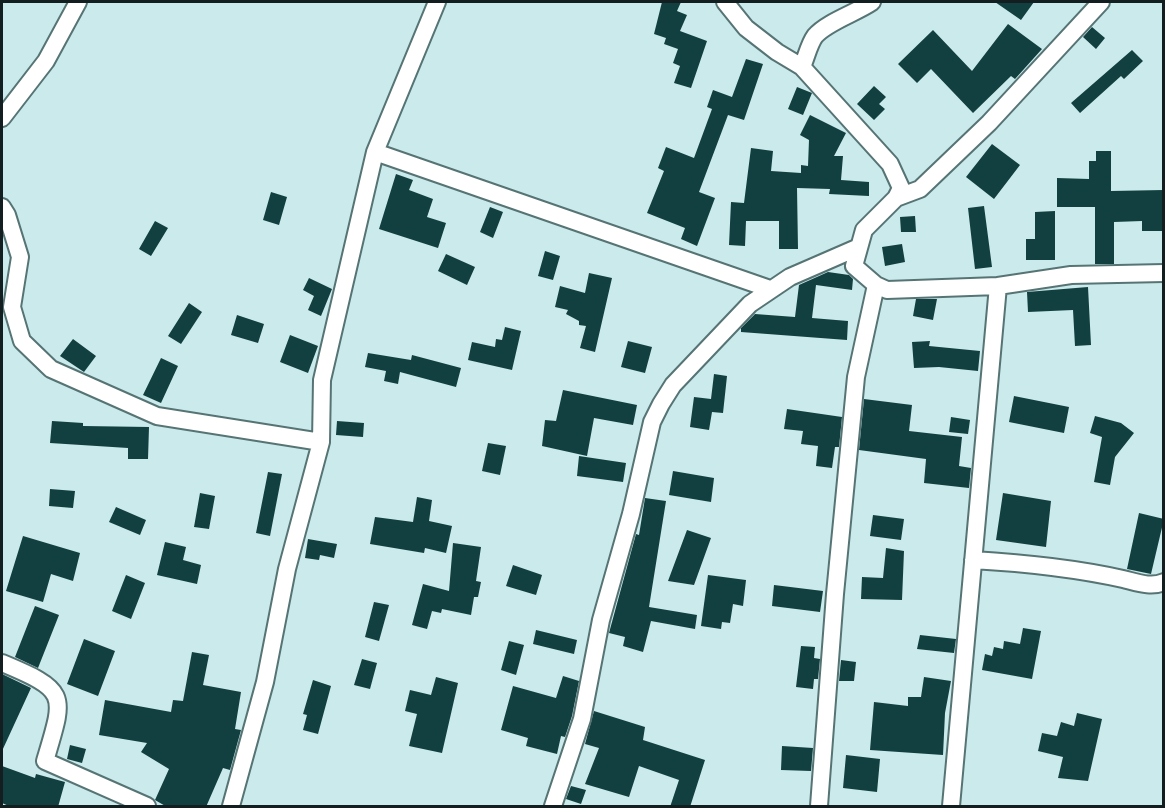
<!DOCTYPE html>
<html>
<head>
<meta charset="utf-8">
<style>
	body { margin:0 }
	#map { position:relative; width:1165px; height:808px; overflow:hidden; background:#caeaeb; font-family:"Exo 2",sans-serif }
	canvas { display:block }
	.frame { position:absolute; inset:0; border:3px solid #121e1f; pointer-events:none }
</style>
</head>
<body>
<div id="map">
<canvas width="1165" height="808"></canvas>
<div class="frame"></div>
</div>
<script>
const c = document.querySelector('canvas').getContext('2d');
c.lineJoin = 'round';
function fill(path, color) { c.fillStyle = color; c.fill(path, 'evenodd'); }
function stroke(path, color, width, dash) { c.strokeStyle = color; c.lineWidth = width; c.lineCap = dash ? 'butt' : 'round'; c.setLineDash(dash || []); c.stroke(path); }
const building = new Path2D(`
	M 662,2 L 681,2 L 677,11 L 687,15 L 680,31 L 707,41 L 691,88 L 674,83 L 680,66 L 673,63 L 678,49 L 664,44 L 666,38 L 654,34 Z
	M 995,2 L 1034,2 L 1021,20 Z
	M 1008,24 L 1042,49 L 1015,79 L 1011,76 L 973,113 L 931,69 L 917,83 L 898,64 L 933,30 L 972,71 Z
	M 1092,27 L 1105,38 L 1096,49 L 1083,37 Z
	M 1132,50 L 1143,61 L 1124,79 L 1121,76 L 1080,113 L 1071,103 Z
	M 746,59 L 763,64 L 744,120 L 728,115 L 699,192 L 715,198 L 697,246 L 681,239 L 685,228 L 647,213 L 664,171 L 658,168 L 666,147 L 694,158 L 712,109 L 707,107 L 713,90 L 732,97 Z
	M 874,86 L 886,97 L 879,104 L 885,109 L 874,120 L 857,104 Z
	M 797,87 L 812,93 L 803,115 L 788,109 Z
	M 810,115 L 846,133 L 834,156 L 843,156 L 841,180 L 869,182 L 869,196 L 829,194 L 830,189 L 797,188 L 798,249 L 779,249 L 779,221 L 746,221 L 745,246 L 729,245 L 731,202 L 744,203 L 751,148 L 773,151 L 771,171 L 801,173 L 801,165 L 808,166 L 809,140 L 800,135 Z
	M 992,144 L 1020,165 L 994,199 L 966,177 Z
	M 1096,151 L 1111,151 L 1111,191 L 1164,190 L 1164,231 L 1142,231 L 1142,221 L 1114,222 L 1114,264 L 1095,264 L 1095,207 L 1057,207 L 1057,178 L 1089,179 L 1089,161 L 1096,161 Z
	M 396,174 L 413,180 L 409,190 L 433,199 L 427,217 L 446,223 L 438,248 L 379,229 Z
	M 271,192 L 287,197 L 279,225 L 263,220 Z
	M 984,206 L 992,267 L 975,269 L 968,208 Z
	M 490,207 L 503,212 L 493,238 L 480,232 Z
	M 1055,211 L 1055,260 L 1026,260 L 1026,239 L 1035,239 L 1035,212 Z
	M 915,216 L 916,232 L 901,232 L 900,217 Z
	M 155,221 L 168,228 L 151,256 L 139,249 Z
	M 902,244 L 905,262 L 885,266 L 882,247 Z
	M 545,251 L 560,256 L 553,280 L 538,276 Z
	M 446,254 L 475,267 L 467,285 L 438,271 Z
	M 828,272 L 849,275 L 853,279 L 852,290 L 816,285 L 812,318 L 848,321 L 847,340 L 741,332 L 741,328 L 755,314 L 795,317 L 799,285 Z
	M 589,273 L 612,278 L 595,352 L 580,348 L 586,326 L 579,325 L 579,321 L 566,314 L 568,310 L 555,307 L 560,286 L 585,293 Z
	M 309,278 L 332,289 L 321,316 L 308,310 L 314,296 L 303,290 Z
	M 1088,287 L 1091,345 L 1075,346 L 1073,310 L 1028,312 L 1027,292 Z
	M 916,299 L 937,299 L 933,320 L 913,316 Z
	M 189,303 L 202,312 L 181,344 L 168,336 Z
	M 237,315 L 264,324 L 258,343 L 231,335 Z
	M 505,327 L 521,331 L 512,370 L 468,360 L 472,342 L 495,347 L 496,339 L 502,340 Z
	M 290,335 L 318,346 L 308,373 L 280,362 Z
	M 73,339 L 96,356 L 84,372 L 60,356 Z
	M 628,341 L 652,347 L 645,373 L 621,367 Z
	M 930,341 L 929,346 L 980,351 L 978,371 L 939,367 L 914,368 L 912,342 Z
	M 368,353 L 411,360 L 412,355 L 461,368 L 456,387 L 400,372 L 398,384 L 384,381 L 386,371 L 365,367 Z
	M 161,358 L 178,366 L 161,403 L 143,395 Z
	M 714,374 L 727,376 L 723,413 L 712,412 L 709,430 L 690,427 L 694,397 L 711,399 Z
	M 563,390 L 637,405 L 633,425 L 594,418 L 587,456 L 542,446 L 545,420 L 556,421 Z
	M 1014,396 L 1069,407 L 1064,433 L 1009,422 Z
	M 864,399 L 912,405 L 909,431 L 962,437 L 959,466 L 971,468 L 969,488 L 924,483 L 926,459 L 859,450 Z
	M 787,409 L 842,417 L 839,447 L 835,447 L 832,468 L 816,466 L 818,446 L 801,444 L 803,431 L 784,429 Z
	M 1095,416 L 1121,423 L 1134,433 L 1115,457 L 1110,485 L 1094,482 L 1102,437 L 1090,433 Z
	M 951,417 L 970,420 L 968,434 L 949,432 Z
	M 52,421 L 83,423 L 83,426 L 149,427 L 148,459 L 128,459 L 128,448 L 50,443 Z
	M 337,421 L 364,423 L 363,437 L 336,435 Z
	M 488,443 L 506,446 L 500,475 L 482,471 Z
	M 579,456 L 626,463 L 623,482 L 577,476 Z
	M 673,471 L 714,478 L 711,502 L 669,495 Z
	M 268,472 L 282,474 L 270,536 L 256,533 Z
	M 50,489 L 75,491 L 73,508 L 49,506 Z
	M 200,493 L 215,496 L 209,529 L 194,527 Z
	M 1003,493 L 1051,501 L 1046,547 L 996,540 Z
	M 417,497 L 432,500 L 429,521 L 452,526 L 446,553 L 425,548 L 424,553 L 370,544 L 375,517 L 413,522 Z
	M 645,498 L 666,501 L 649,607 L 697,615 L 695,629 L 651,621 L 643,652 L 623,646 L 625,637 L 609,633 L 636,534 L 639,535 Z
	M 116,507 L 146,520 L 140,535 L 109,522 Z
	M 1139,513 L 1164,519 L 1151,574 L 1127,569 Z
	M 873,515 L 904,519 L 901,540 L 870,536 Z
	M 687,530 L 711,538 L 694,585 L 668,581 Z
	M 23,536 L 80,553 L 73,581 L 51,574 L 43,602 L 6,591 Z
	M 308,539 L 337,544 L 334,558 L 320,555 L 319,560 L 305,558 Z
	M 165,542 L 186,547 L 183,560 L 201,565 L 197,584 L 157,575 Z
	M 453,543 L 481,547 L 476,581 L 481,582 L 478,597 L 474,597 L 471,615 L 442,609 L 441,613 L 432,611 L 427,629 L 412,625 L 423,584 L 449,591 Z
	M 886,548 L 904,551 L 902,600 L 861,599 L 862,577 L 883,578 Z
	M 513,565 L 542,575 L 536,595 L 506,586 Z
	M 126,575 L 145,583 L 131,619 L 112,611 Z
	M 708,575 L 746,580 L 743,606 L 733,604 L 730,623 L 722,622 L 721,629 L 701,626 Z
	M 774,585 L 823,591 L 820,612 L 772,606 Z
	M 374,602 L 389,605 L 379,641 L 365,637 Z
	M 35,606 L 59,615 L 38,668 L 15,657 Z
	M 1023,628 L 1041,631 L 1032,679 L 982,670 L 985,654 L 992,656 L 994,647 L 1003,649 L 1004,641 L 1020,644 Z
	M 536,630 L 577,640 L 574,654 L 533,644 Z
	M 920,635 L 956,639 L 954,653 L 917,649 Z
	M 84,639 L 115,651 L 98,696 L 67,684 Z
	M 509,641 L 524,645 L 516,675 L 501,670 Z
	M 801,646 L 815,647 L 814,658 L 820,659 L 818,679 L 814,679 L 813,689 L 796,687 Z
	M 192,652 L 209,655 L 203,685 L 241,692 L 235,729 L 241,730 L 230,770 L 223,768 L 206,807 L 167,807 L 155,800 L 169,769 L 141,752 L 147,743 L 99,735 L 105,700 L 171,712 L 173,700 L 183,701 Z
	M 362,659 L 377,663 L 370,689 L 354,685 Z
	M 841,660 L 856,662 L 854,681 L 839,681 Z
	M 2,674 L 31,688 L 2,751 Z
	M 563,676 L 579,681 L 572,716 L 565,737 L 561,736 L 557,754 L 526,746 L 528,738 L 501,730 L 513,686 L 556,698 Z
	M 436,677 L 458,683 L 442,753 L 409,746 L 417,714 L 405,711 L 410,690 L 431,695 Z
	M 924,677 L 951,681 L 945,713 L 943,755 L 870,750 L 874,702 L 908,706 L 908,697 L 921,697 Z
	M 313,680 L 331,686 L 318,734 L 303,730 L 307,715 L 303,714 Z
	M 594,711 L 645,727 L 643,740 L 705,760 L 690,807 L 670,807 L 679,780 L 639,766 L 629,797 L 585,784 L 599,748 L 585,744 Z
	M 1077,713 L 1102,719 L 1088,781 L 1058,778 L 1063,757 L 1038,751 L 1042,733 L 1057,736 L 1061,722 L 1074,726 Z
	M 70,745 L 86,749 L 82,763 L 67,759 Z
	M 782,746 L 813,748 L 811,771 L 781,770 Z
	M 846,755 L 880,759 L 877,792 L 843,788 Z
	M 2,766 L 35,778 L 36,774 L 65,782 L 58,807 L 11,807 L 2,803 Z
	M 571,786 L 586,790 L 581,804 L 566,799 Z`);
const minor = new Path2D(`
	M 725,2 L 746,28 L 777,52 L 802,67 L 890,164 L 901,188 L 896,198 L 864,230 L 854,266 L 876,285 L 887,290 L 998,286 L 951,806
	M 802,67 C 806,58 809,44 815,36 C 827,22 856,13 872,2
	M 2,118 L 46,61 L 78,2
	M 375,152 L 770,289
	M 896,198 L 920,189 L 989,123 L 1101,2
	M 2,207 L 7,215 L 20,257 L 12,307 L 22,341 L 51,369 L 157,416 L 321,442
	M 998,286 L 1071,275 L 1164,273
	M 973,560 C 1024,563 1074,568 1123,579 C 1136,582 1151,588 1164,582
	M 2,663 C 69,691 65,694 45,761 L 147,806
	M 231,806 L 265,682 L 287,569 L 321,442 L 322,380 L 375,152 L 437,2
	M 553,806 L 582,719 L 601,620 L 631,514 L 652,422 L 661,404 L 673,385 L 750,304 L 790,277 L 859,247
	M 819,806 L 835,594 L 856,377 L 876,285`);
fill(building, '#123f40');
stroke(minor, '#577475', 20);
stroke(minor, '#fff', 16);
</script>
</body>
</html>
